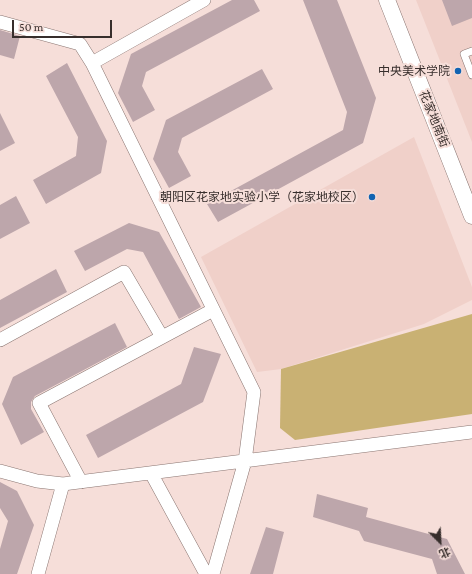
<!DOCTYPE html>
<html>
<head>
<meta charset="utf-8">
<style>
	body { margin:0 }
	#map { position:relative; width:472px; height:574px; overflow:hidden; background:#f6ded9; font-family:"Crimson Pro","Noto Sans SC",serif }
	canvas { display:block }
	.north { position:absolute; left:420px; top:522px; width:40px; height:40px; -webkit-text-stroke:3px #f6ded9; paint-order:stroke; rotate:156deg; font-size:11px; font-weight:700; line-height:16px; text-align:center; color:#372e2c }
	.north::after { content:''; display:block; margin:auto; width:14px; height:18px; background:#372e2c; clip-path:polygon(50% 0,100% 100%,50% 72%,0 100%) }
	.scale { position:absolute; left:12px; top:20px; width:100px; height:18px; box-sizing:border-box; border:2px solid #372e2c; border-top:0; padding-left:5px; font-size:12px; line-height:14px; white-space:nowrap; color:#372e2c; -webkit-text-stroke:3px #f6ded9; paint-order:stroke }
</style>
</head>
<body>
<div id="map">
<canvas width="472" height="574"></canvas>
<div class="north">北</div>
<div class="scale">50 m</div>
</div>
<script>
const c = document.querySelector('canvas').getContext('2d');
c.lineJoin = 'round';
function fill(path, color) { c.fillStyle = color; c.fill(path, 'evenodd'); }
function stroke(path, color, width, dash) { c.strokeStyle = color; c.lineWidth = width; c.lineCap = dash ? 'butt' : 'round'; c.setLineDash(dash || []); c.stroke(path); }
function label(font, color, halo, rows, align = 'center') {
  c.font = font + ' "Crimson Pro","Noto Sans SC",serif'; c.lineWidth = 4; c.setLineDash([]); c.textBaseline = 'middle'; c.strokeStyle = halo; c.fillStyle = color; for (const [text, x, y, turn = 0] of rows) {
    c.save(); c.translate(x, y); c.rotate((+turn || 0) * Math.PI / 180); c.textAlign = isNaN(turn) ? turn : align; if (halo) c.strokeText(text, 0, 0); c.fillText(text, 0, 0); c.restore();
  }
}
const built = new Path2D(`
	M 416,0 L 472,0 L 472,142 Z
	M 414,137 L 472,287 L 472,300 L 424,324 L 281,369 L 257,372 L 201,257 Z`);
const green = new Path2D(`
	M 472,314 L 472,414 L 295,440 L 280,428 L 281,369 Z`);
const building = new Path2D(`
	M 232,0 L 254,0 L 260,11 L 146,72 L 142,86 L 155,110 L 133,122 L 118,93 L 131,54 Z
	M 303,0 L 337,0 L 376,98 L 363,143 L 218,222 L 207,204 L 343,130 L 347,112 Z
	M 442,0 L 472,0 L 472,18 L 452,26 Z
	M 0,30 L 20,36 L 14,59 L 0,55 Z
	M 67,63 L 107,141 L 101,173 L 46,204 L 33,180 L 76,156 L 78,137 L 46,76 Z
	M 262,69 L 273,89 L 182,138 L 178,152 L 191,176 L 169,188 L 153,159 L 166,120 Z
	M 0,113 L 15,143 L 0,151 Z
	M 16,196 L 30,223 L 0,239 L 0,205 Z
	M 129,223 L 159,232 L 201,307 L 179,319 L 143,252 L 127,249 L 85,271 L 74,251 Z
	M 56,269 L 67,292 L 0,328 L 0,300 Z
	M 115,323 L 127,347 L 35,396 L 31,402 L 31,409 L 44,432 L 21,445 L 2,404 L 13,377 Z
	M 194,347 L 221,354 L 203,402 L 98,458 L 86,435 L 181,384 Z
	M 0,482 L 17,491 L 34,525 L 17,574 L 0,574 L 0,549 L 8,521 L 0,508 Z
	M 317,494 L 368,508 L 366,517 L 447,539 L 465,574 L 437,574 L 432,559 L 364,541 L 359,531 L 313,517 Z
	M 266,527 L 284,532 L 273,574 L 250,574 Z`);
const service = new Path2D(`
	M 472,51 L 464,54 L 472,75`);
const minor = new Path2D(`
	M 0,22 L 80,44 L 92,63 L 204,0
	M 92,63 L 254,392 L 245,461 L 213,574
	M 0,340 L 124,272 L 162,337
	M 0,471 L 37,481 L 63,484 L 472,432
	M 151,473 L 206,574
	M 81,482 L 39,403 L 213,310
	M 38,574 L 63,484`);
const tertiary = new Path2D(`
	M 387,0 L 472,216`);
const markers = [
	[458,71,4,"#1163b2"],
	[372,197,4,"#1163b2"]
];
const poiNames = [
	["中央美术学院",450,71],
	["朝阳区花家地实验小学（花家地校区）",364,197]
];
const streetNames = [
	["花家地南街",434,119,68]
];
fill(built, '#f0d0c9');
fill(green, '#c9b173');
fill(building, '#bda6ab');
stroke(service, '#8a7571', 8);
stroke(minor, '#8a7571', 14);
stroke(tertiary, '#8a7571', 17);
stroke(service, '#fff', 7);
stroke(minor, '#fff', 13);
stroke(tertiary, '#fff', 16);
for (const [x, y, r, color] of markers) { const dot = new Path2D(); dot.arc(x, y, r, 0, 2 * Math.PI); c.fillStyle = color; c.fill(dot); stroke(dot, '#f6ded9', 1.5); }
label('12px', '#372e2c', '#f6ded9', poiNames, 'right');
label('12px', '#372e2c', '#f6ded9', streetNames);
</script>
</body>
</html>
